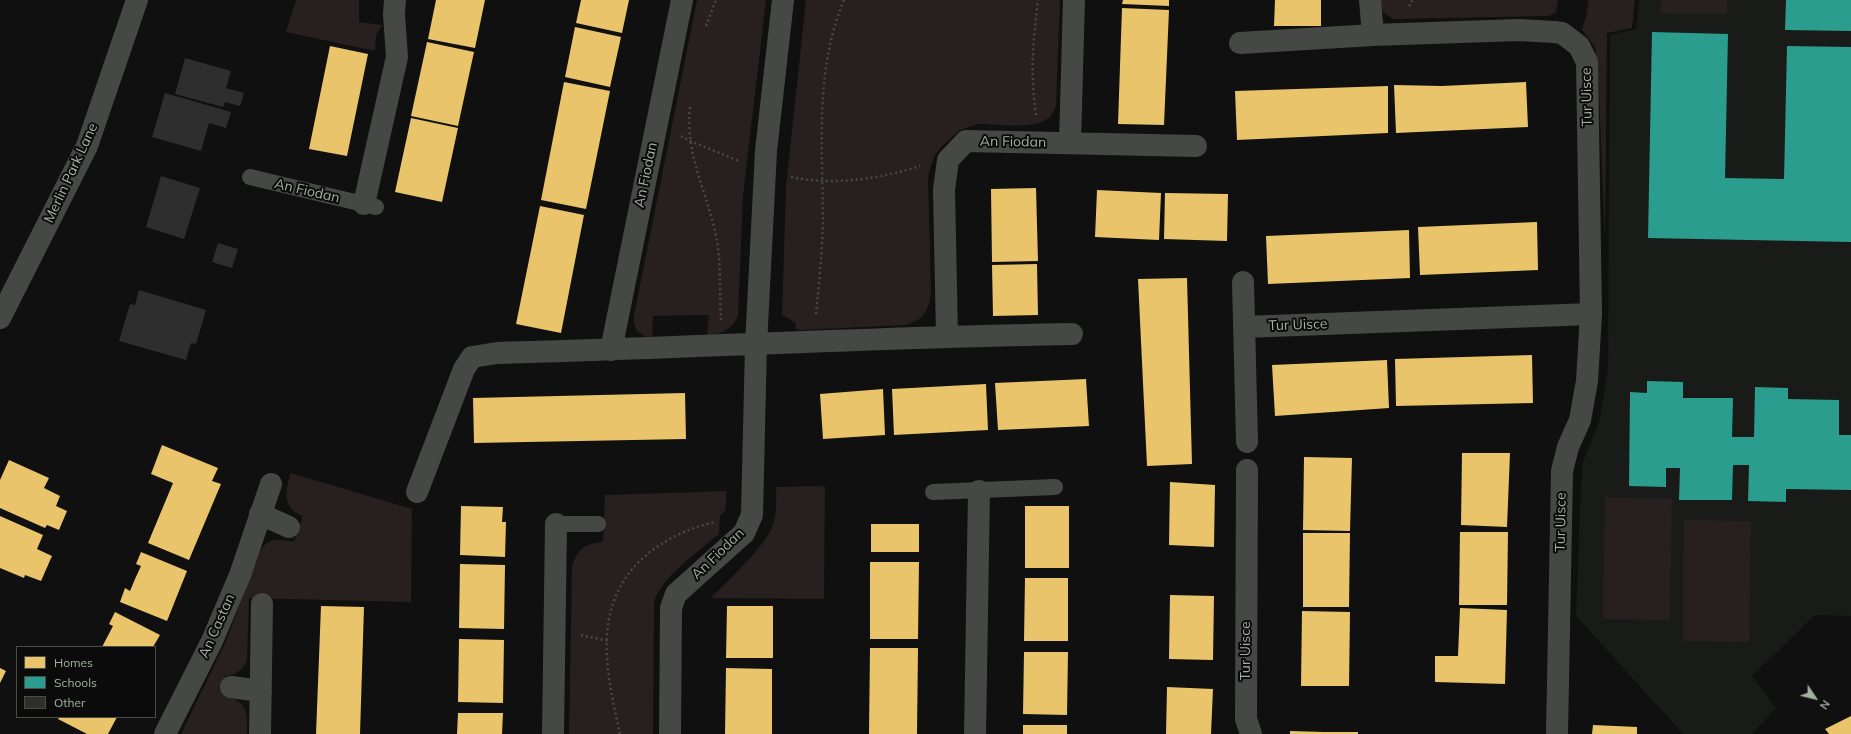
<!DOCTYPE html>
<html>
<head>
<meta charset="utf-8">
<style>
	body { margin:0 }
	#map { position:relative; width:1851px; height:734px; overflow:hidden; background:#0f100f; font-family:Mulish,sans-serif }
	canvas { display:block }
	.legend { position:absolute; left:16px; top:646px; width:140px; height:72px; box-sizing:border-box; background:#0a0b0a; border:1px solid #484d46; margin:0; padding:5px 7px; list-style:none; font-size:12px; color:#a4b1a0 }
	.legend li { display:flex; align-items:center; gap:8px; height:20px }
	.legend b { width:20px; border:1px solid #484d46 }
	.north { position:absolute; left:1795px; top:678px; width:40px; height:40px; -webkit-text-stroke:3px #0a0b0a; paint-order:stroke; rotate:125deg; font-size:11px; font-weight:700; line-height:16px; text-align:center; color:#a4b1a0 }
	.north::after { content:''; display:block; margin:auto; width:14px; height:18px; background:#a4b1a0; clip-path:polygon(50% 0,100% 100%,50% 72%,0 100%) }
</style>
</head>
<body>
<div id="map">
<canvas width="1851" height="734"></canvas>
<ul class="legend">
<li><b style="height:11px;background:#e9c46a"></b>Homes</li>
<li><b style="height:11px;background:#2a9d8f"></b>Schools</li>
<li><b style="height:11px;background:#2d2e2d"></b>Other</li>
</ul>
<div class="north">N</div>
</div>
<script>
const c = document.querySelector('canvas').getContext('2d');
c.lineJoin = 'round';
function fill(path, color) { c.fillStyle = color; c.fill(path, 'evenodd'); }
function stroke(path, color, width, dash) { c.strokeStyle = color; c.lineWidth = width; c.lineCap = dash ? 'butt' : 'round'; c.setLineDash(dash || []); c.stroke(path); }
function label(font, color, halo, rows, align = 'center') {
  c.font = font + ' Mulish,sans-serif'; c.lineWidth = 4; c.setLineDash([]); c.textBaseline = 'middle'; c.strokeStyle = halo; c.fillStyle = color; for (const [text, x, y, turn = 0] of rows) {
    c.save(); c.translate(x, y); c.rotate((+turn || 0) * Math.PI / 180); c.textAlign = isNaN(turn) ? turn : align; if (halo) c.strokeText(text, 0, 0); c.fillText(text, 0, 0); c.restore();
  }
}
const built = new Path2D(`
	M 1639,0 L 1851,0 L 1851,616 L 1815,615 L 1752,676 L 1776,708 L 1752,734 L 1683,734 L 1576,616 L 1582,465 L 1600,419 L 1608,366 L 1610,35 L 1636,29 Z`);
const green = new Path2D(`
	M 296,0 L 359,0 L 359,22 L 382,25 L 376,35 L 375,51 L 286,32 Z
	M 697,0 L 766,0 L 743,196 L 738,316 C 732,330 721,334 707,336 L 709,315 L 653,316 L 652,338 C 639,336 632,328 634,315 Z
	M 806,0 L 1060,0 L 1056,106 C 1054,111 1052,116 1047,119 C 1033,130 996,124 978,124 L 960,130 L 941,147 L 935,155 L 930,168 L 928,177 L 931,293 C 929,311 923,321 905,325 L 801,330 L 795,329 L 796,323 L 782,315 L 786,186 Z
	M 1379,0 L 1558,0 L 1556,12 L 1548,16 L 1393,19 L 1383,12 Z
	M 1588,0 L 1635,0 L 1632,28 L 1607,33 L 1605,239 L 1598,68 L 1595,47 L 1582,30 L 1587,13 Z
	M 1661,0 L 1727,0 L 1727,14 L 1660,13 Z
	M 291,473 L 412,509 L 411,602 L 249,598 L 247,661 C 243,670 235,675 225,676 L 225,696 C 249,702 247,714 247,734 L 181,734 L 226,641 L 260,551 C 269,537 279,539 294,542 L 303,516 C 282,509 285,490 291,473 Z
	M 825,486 L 824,599 L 711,598 C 727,581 770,543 774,521 C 777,510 776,498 776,487 Z
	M 726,491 L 726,503 L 725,511 L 720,516 L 719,534 C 698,552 663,575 654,602 L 653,734 L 569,734 L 572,568 C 575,551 585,543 603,542 L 605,495 Z
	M 1605,497 L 1672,499 L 1670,620 L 1603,619 Z
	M 1684,520 L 1751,521 L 1749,642 L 1683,641 Z`);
const homes = new Path2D(`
	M 436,0 L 485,0 L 475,48 L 428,39 Z
	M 581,0 L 629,0 L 622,33 L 576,23 Z
	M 1123,0 L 1169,0 L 1169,6 L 1122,4 Z
	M 1275,0 L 1321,0 L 1321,26 L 1274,26 Z
	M 1122,8 L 1169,10 L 1164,125 L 1118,124 Z
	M 575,27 L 621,37 L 610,87 L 565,77 Z
	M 427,42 L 474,52 L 458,126 L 411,116 Z
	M 330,46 L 368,54 L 347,156 L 309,149 Z
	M 564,82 L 610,91 L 586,209 L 541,200 Z
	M 1526,82 L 1528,127 L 1396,133 L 1394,85 L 1442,86 Z
	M 1388,86 L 1388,133 L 1237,140 L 1235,91 Z
	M 411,118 L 458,128 L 442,202 L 395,192 Z
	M 1036,188 L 1038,261 L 992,262 L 991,189 Z
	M 1097,190 L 1161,193 L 1159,240 L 1095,237 Z
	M 1165,193 L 1228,194 L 1227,241 L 1164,239 Z
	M 540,206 L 584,215 L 561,333 L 516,324 Z
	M 1537,222 L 1538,270 L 1420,275 L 1418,227 Z
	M 1409,230 L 1410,278 L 1268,284 L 1266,236 Z
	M 1037,264 L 1038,315 L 993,316 L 992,265 Z
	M 1187,278 L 1192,464 L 1147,466 L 1138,279 Z
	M 1532,355 L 1533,403 L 1396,406 L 1395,359 Z
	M 1387,360 L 1389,408 L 1275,416 L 1272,365 Z
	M 1086,379 L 1089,426 L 998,430 L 995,383 Z
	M 986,384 L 988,430 L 894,435 L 892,389 Z
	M 883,389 L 885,435 L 823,439 L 820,394 Z
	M 685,393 L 686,439 L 474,443 L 473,398 Z
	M 162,445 L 218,468 L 212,481 L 221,484 L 189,560 L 148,543 L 173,483 L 151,474 Z
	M 1462,453 L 1510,453 L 1507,527 L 1461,525 Z
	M 1304,457 L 1352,458 L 1350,531 L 1303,530 Z
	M 9,460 L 49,478 L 44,488 L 60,496 L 56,506 L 67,511 L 59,530 L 47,525 L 45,528 L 0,508 L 0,480 Z
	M 1170,482 L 1215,485 L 1214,547 L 1169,545 Z
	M 461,506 L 503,507 L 502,522 L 506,522 L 505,557 L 460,555 Z
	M 1025,506 L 1069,506 L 1069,568 L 1025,568 Z
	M 0,516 L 43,535 L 37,549 L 52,556 L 41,581 L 25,575 L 24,578 L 0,568 Z
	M 871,524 L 919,524 L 919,552 L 871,552 Z
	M 1460,532 L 1508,532 L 1507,605 L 1459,605 Z
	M 1303,533 L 1350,533 L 1349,607 L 1303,607 Z
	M 141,552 L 187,571 L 167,621 L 120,602 L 125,588 L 130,591 L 135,579 L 141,566 L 136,564 Z
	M 870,562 L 919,562 L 918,639 L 870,639 Z
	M 460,564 L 505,565 L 504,629 L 459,628 Z
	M 1025,578 L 1068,578 L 1068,641 L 1024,641 Z
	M 1170,595 L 1214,596 L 1213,660 L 1169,659 Z
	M 321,606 L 364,607 L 360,734 L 316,734 Z
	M 727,606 L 773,606 L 773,658 L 726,658 Z
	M 1460,608 L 1507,610 L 1505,684 L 1435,682 L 1435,656 L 1458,656 Z
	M 1302,611 L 1350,612 L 1349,686 L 1301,686 Z
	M 115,612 L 160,635 L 153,647 L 102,647 L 113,626 L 109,624 Z
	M 459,639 L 504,640 L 503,703 L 458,702 Z
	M 870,648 L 918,648 L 917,734 L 869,734 Z
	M 1024,652 L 1068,652 L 1067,715 L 1023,714 Z
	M 0,668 L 6,671 L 0,683 Z
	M 726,668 L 772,669 L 772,734 L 725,734 Z
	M 1167,687 L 1213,689 L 1211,734 L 1166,734 Z
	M 458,713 L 503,713 L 502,734 L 457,734 Z
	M 1851,716 L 1851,734 L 1829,734 L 1825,729 Z
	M 59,717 L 117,717 L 108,734 L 87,734 L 58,719 Z
	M 1023,725 L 1067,725 L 1067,734 L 1023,734 Z
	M 1593,725 L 1637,727 L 1637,734 L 1592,734 Z
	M 1290,731 L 1324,732 L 1358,732 L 1358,734 L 1290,734 Z`);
const schools = new Path2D(`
	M 1786,0 L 1851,0 L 1851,31 L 1785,30 Z
	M 1652,32 L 1728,34 L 1725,178 L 1784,179 L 1787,46 L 1851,47 L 1851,242 L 1648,238 Z
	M 1647,381 L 1683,382 L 1683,398 L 1733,398 L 1732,437 L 1754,437 L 1755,387 L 1788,388 L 1788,399 L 1839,400 L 1839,435 L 1851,435 L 1851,490 L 1786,489 L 1786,502 L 1748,501 L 1749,465 L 1733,465 L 1732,500 L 1679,500 L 1680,468 L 1666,468 L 1666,487 L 1629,486 L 1630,392 L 1647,393 Z`);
const building = new Path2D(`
	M 185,58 L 231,71 L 226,88 L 244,93 L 240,106 L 225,102 L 223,107 L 175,94 Z
	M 165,93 L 231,112 L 226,128 L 209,123 L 201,151 L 152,137 Z
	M 161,176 L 200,188 L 184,239 L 146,227 Z
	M 218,243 L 238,249 L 232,268 L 212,262 Z
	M 139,290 L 206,310 L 196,344 L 191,343 L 186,360 L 119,341 L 130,304 L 135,305 Z`);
const path = new Path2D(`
	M 1409,6 L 1412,3 L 1412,0
	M 706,26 L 716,0
	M 690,107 C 685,153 705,188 715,231 C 722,260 719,291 721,320
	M 1036,115 C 1030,73 1033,42 1038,0
	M 681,136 L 690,141 L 739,161
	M 791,177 C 835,186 878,179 920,166
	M 816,314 C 819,284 822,253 823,223 C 823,148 814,71 844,0
	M 581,635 L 608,641
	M 620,734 C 612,697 602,657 609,619 C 619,565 664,534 715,522`);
const lane = new Path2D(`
	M 250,177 L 376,207
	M 933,492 L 1055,487
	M 556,524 L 598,524`);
const street = new Path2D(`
	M 1370,0 L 1373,35
	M 1240,43 L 1373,35 L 1519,30 L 1554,32 L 1562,33 L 1579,46 L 1587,62 L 1591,314 L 1587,381 L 1580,420 L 1568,447 L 1562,471 L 1557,734
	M 1070,143 L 1074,0
	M 364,204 L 397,57 L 394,14 L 395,0
	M 1243,282 L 1247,442
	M 0,318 L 87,146 L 137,0
	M 1244,327 L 1591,314
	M 947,336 L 944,190 L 948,160 L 966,141 L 1196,146
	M 611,350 L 682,0
	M 1247,470 L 1246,719 L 1251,734
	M 417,492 L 464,369 L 472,357 L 497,353 C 689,348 881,337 1072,334
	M 260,514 L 289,527
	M 231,687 L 261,691
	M 165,734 L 212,641 L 240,575 L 271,484
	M 260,734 L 262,604
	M 553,734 L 556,524
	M 670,734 L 671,608 L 676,594 L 744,533 L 752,515 L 756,345 L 766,151 L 783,0
	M 975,734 L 979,491`);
const streetNames = [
	["Tur Uisce",1587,97,-91],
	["An Fiodan",1013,142,1],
	["Merlin Park Lane",71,173,-65],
	["An Fiodan",646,175,-78],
	["An Fiodan",307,191,13],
	["Tur Uisce",1298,325,-2],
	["Tur Uisce",1561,522,-89],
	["An Fiodan",718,554,-44],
	["An Castan",217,626,-66],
	["Tur Uisce",1246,651,-90]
];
fill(built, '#191b19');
fill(green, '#27201f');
fill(homes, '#e9c46a');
fill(schools, '#2a9d8f');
fill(building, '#2d2e2d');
stroke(path, '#464a45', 2.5, [2, 3]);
stroke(lane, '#454844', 16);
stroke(street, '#454844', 22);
label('14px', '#a4b1a0', '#0a0b0a', streetNames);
</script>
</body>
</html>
